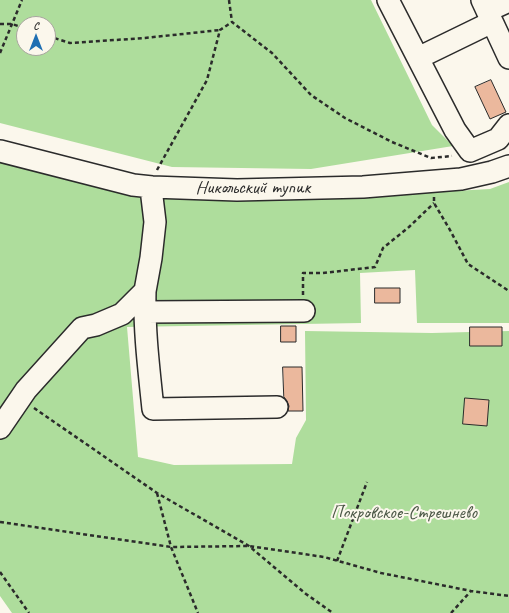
<!DOCTYPE html>
<html>
<head>
<meta charset="utf-8">
<style>
	body { margin:0 }
	#map { position:relative; width:509px; height:613px; overflow:hidden; background:#fbf7ec; font-family:Caveat,sans-serif }
	canvas { display:block }
	.north { position:absolute; left:16px; top:16px; width:40px; height:40px; box-sizing:border-box; background:#fbf7ec; border:1px solid #a8a59f; border-radius:50%; rotate:0deg; font-size:11px; font-weight:700; line-height:16px; text-align:center; color:#2b2b2b }
	.north::after { content:''; display:block; margin:auto; width:14px; height:18px; background:#1f6fb2; clip-path:polygon(50% 0,100% 100%,50% 72%,0 100%) }
</style>
</head>
<body>
<div id="map">
<canvas width="509" height="613"></canvas>
<div class="north">С</div>
</div>
<script>
const c = document.querySelector('canvas').getContext('2d');
c.lineJoin = 'round';
function fill(path, color) { c.fillStyle = color; c.fill(path, 'evenodd'); }
function stroke(path, color, width, dash) { c.strokeStyle = color; c.lineWidth = width; c.lineCap = dash ? 'butt' : 'round'; c.setLineDash(dash || []); c.stroke(path); }
function label(font, color, halo, rows, align = 'center') {
  c.font = font + ' Caveat,sans-serif'; c.lineWidth = 4; c.setLineDash([]); c.textBaseline = 'middle'; c.strokeStyle = halo; c.fillStyle = color; for (const [text, x, y, turn = 0] of rows) {
    c.save(); c.translate(x, y); c.rotate((+turn || 0) * Math.PI / 180); c.textAlign = isNaN(turn) ? turn : align; if (halo) c.strokeText(text, 0, 0); c.fillText(text, 0, 0); c.restore();
  }
}
const green = new Path2D(`
	M 0,0 L 371,0 L 432,125 L 453,146 L 311,169 L 172,167 L 0,123 ZM 24,24 L 48,24 L 48,48 L 24,48 Z
	M 0,160 L 131,195 L 152,197 L 292,200 L 490,189 L 509,182 L 509,323 L 417,323 L 415,270 L 360,273 L 361,323 L 127,327 L 138,457 L 174,465 L 292,464 L 296,438 L 306,420 L 305,331 L 432,333 L 509,331 L 509,613 L 12,613 L 0,596 Z`);
const building = new Path2D(`
	M 491,80 L 506,112 L 490,119 L 475,87 Z
	M 375,288 L 400,288 L 400,303 L 375,303 Z
	M 281,326 L 296,326 L 296,342 L 281,342 Z
	M 470,327 L 502,327 L 502,346 L 470,346 Z
	M 283,367 L 302,367 L 303,411 L 288,411 L 289,406 L 287,401 L 284,397 Z
	M 465,398 L 489,400 L 487,426 L 463,424 Z`);
const path = new Path2D(`
	M 229,0 L 232,22 L 272,53 L 311,95 L 345,118 L 392,142 L 431,158 L 452,156
	M 0,24 L 12,24 L 24,28
	M 48,36 L 70,43 L 145,38 L 220,30
	M 0,53 L 22,0
	M 157,170 L 207,80 L 220,30 L 232,22
	M 434,197 L 434,203 L 450,230 L 468,264 L 509,291
	M 303,295 L 303,273 L 323,273 L 375,267 L 383,248 L 409,227 L 434,203
	M 34,408 L 157,493 L 249,546 L 306,594 L 333,613
	M 157,493 L 171,547 L 198,613
	M 0,522 L 171,547 L 249,546 L 324,557 L 381,573 L 471,591
	M 337,561 L 367,482
	M 0,572 L 29,613
	M 451,613 L 471,591 L 509,596`);
const minor = new Path2D(`
	M 388,0 L 455,130 L 470,151 L 498,139 L 509,125
	M 482,0 L 509,58
	M 487,11 L 509,1
	M 418,58 L 492,22
	M 0,151 L 133,185 L 152,187 L 237,190 L 363,187 L 461,179 L 492,172 L 509,166
	M 145,291 C 144,331 149,370 153,409 L 277,407
	M 145,312 L 304,311
	M 0,428 L 26,390 L 82,328 L 96,325 L 122,314 L 145,291 L 151,258 L 155,222 L 152,197 L 152,187`);
const streetNames = [
	["Никольский тупик",253,188]
];
const parkNames = [
	["Покровское-Стрешнево",404,513]
];
fill(green, '#aedd9c');
fill(building, '#ebb89d');
stroke(building, '#2b2b2b', 1);
stroke(minor, '#2b2b2b', 24);
stroke(path, '#2b2b2b', 2.5, [4, 3]);
stroke(minor, '#fbf7ec', 21);
label('19px', '#2b2b2b', '#fbf7ec', streetNames);
label('19px', '#4c5847', '#fbf7ec', parkNames);
</script>
</body>
</html>
